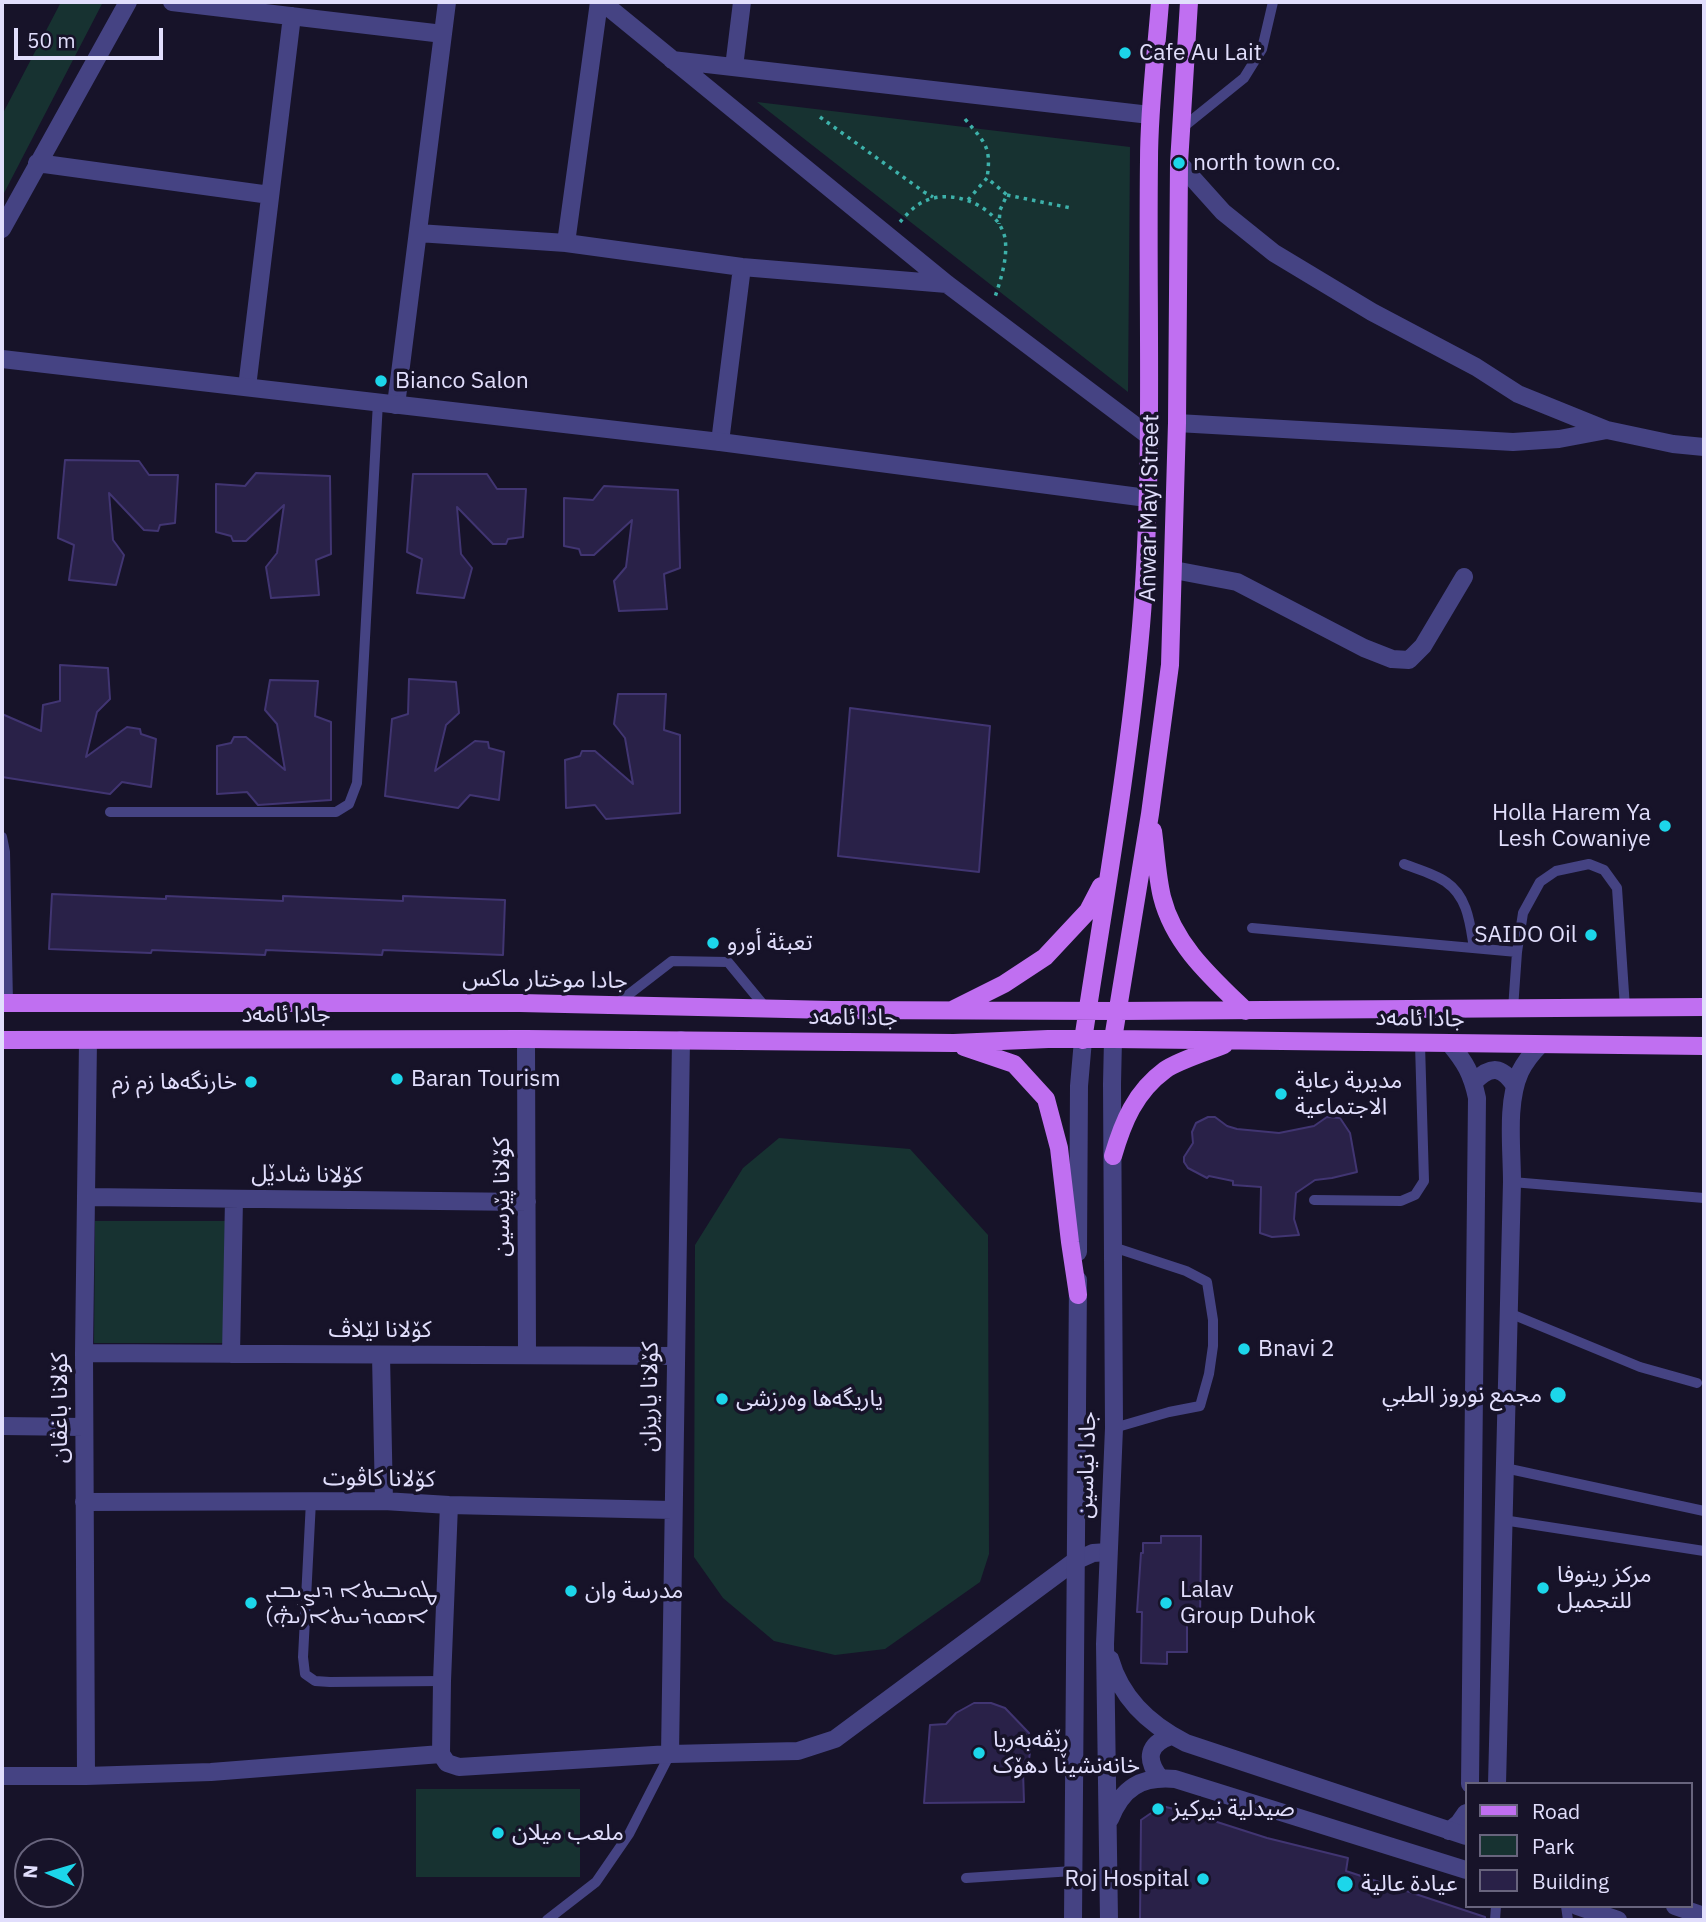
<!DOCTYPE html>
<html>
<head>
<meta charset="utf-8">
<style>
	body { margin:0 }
	#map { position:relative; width:1706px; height:1922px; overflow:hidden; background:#171329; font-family:"IBM Plex Sans",sans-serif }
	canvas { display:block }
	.frame { position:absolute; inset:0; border:4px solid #e1defc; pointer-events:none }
	.legend { position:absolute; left:1465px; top:1782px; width:228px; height:126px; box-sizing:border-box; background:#171329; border:2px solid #68647d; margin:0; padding:9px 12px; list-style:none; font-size:21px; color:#e1defc }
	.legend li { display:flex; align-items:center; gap:14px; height:35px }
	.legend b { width:35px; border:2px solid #68647d }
	.north { position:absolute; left:14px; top:1838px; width:70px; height:70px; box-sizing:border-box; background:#171329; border:2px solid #68647d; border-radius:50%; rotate:274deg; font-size:19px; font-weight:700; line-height:28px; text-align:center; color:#e1defc }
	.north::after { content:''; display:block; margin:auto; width:24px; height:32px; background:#1cd6ea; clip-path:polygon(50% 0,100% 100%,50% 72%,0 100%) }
	.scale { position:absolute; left:14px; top:28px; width:149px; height:32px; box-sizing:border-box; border:4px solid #e1defc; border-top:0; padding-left:9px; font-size:21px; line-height:24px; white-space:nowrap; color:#e1defc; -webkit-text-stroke:5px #171329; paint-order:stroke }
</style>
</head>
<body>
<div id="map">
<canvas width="1706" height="1922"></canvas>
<div class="frame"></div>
<ul class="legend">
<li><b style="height:9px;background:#c06ff1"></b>Road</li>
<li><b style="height:19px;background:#173231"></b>Park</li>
<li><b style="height:19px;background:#292148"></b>Building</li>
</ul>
<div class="north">N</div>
<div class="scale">50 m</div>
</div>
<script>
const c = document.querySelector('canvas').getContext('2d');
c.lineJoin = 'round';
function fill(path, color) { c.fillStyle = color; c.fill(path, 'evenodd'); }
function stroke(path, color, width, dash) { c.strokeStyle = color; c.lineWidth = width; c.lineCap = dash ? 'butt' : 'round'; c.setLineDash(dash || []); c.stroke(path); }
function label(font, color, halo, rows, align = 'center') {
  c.font = font + ' "IBM Plex Sans","Noto Sans Arabic","Noto Sans Syriac",sans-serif'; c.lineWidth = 7; c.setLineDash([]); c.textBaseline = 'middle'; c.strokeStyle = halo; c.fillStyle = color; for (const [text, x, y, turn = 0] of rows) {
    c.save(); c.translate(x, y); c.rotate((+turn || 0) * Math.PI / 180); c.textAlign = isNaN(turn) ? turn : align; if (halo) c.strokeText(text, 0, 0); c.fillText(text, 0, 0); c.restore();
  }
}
const green = new Path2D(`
	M 61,2 L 103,2 L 2,197 L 2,115 Z
	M 757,102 L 1130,147 L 1128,392 Z
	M 779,1138 L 910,1149 L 988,1235 L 989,1554 L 980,1582 L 885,1649 L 835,1655 L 774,1641 L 723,1598 L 694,1557 L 695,1245 L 743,1168 Z
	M 95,1221 L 225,1221 L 224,1343 L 94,1343 Z
	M 416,1789 L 580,1789 L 580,1877 L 416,1877 Z`);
const building = new Path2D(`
	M 65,460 L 139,461 L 149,475 L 178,475 L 175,523 L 160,525 L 158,531 L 144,530 L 109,493 L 113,540 L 124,555 L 116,585 L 69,580 L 74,545 L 58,538 Z
	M 256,473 L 330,476 L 331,554 L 316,560 L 319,595 L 271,598 L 266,567 L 277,553 L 284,505 L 246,541 L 233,541 L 231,536 L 216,532 L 216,484 L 245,486 Z
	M 413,474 L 487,474 L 497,489 L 526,489 L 523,537 L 508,539 L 506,544 L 493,544 L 457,507 L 461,554 L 472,568 L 464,598 L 417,593 L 422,559 L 407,552 Z
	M 604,486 L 678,490 L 680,568 L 664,574 L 667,609 L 619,611 L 614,581 L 626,567 L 632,520 L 594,555 L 581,555 L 579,549 L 564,546 L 564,498 L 593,500 Z
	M 60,665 L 108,668 L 110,699 L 97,712 L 86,757 L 127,727 L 140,729 L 141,734 L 156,739 L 151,787 L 122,782 L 110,794 L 2,777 L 2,714 L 41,731 L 43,705 L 60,701 Z
	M 409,679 L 456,682 L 459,713 L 446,725 L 435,771 L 475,741 L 488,742 L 489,748 L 504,752 L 499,800 L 470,795 L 458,808 L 385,796 L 392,719 L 408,714 Z
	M 270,680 L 318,681 L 315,716 L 331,722 L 331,800 L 258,805 L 247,792 L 217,794 L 217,746 L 231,743 L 234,737 L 246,737 L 285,770 L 277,724 L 265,710 Z
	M 618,694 L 666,694 L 664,730 L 680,735 L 680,813 L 606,819 L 595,805 L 566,808 L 565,760 L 580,756 L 582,751 L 595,751 L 633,784 L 625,738 L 614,724 Z
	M 850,708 L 990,726 L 979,872 L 838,856 Z
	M 52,894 L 166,899 L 166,896 L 283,901 L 283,896 L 403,901 L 403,896 L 505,900 L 503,955 L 383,950 L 382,955 L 266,950 L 265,955 L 152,950 L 151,953 L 49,949 Z
	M 1208,1117 L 1215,1117 L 1227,1126 L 1237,1129 L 1279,1133 L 1314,1126 L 1327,1117 L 1340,1118 L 1350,1133 L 1357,1172 L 1332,1178 L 1315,1180 L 1296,1193 L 1294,1219 L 1299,1235 L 1272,1237 L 1260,1233 L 1261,1187 L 1233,1185 L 1233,1181 L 1209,1176 L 1207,1178 L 1188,1168 L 1184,1162 L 1184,1157 L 1193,1143 L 1192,1132 L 1196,1123 Z
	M 1161,1536 L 1201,1536 L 1200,1625 L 1187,1625 L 1187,1652 L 1167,1652 L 1167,1664 L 1141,1663 L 1142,1612 L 1137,1612 L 1141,1553 L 1143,1553 L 1143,1543 L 1161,1543 Z
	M 974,1703 L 991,1703 L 1005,1708 L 1029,1733 L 1031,1746 L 1029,1759 L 1027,1766 L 1023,1771 L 1024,1802 L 924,1803 L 930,1725 L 946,1724 L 956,1713 Z
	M 1166,1807 L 1189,1813 L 1267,1838 L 1348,1858 L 1346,1871 L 1485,1917 L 1485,1920 L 1140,1920 L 1141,1820 L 1157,1809 Z`);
const path = new Path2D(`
	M 820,117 L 924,192 L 933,197
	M 965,119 C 984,142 992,146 987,178
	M 1007,195 L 1071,208
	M 968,200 L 987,178 L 1007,195 L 1000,210 L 999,224
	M 900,222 C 907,214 915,205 925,201 C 953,188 998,206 1005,238 C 1008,257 1001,279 995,297`);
const service = new Path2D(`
	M 1182,128 L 1244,78 L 1262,49 L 1273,2
	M 110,812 L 336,812 L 349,804 L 357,783 L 378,402
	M 2,837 L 5,852 L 8,1003
	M 1404,864 C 1417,869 1435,874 1446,882 C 1468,897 1470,924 1474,948
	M 1252,928 L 1517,952
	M 615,1005 L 672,961 L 728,962 L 766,1008
	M 1513,1009 L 1517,952 L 1523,913 L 1540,882 L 1556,871 L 1589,864 L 1604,870 L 1617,888 L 1625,1008
	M 1512,1182 L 1704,1198
	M 1314,1200 L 1401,1201 L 1415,1195 L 1424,1181 L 1420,1044
	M 1113,1247 L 1186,1271 L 1207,1282 L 1213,1320 L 1213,1346 L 1209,1374 L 1200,1406 L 1169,1412 L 1114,1428
	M 1509,1313 L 1640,1367 L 1697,1383
	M 1505,1468 L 1704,1511
	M 311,1501 L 303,1657 L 305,1674 L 315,1681 L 330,1682 L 442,1681
	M 1503,1520 L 1704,1551
	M 966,1878 L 1073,1871
	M 1566,1906 L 1568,1920
	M 547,1920 L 596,1882 L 629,1834 L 670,1754
	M 1495,1920 L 1496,1906`);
const minor = new Path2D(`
	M 172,2 L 443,34
	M 602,2 L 947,284 L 1149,436
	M 672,60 L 1150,115
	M 734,67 L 742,2
	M 37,163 L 270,195
	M 1179,163 L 1223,212 L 1274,253 L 1372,312 L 1476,367 L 1518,394 L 1607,430 L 1673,444 L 1704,447
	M 2,229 L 128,2
	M 418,233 L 566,243 L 742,267 L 947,284
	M 566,243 L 599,2
	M 247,387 L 292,16
	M 396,405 L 447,2
	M 1177,423 L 1513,442 L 1559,439 L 1607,430
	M 720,442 L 742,267
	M 1174,570 L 1237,582 L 1364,648 L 1392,659 L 1409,660 L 1423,646 L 1464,577
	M 526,1039 L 527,1355
	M 1450,1044 C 1465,1062 1472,1074 1477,1098 L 1470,1784
	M 1474,1082 C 1491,1065 1502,1066 1515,1086
	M 86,1197 L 527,1202
	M 84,1353 L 675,1356
	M 231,1354 L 234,1199
	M 381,1355 L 384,1501
	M 2,1426 L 84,1427
	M 84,1502 L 384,1501 L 449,1505 L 672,1510
	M 449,1505 L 442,1681 L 441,1754 L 447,1763 L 459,1767 L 670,1754 L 798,1751 L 835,1739 L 1075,1561 L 1093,1553 L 1108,1552
	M 670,1754 L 681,1040
	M 2,1776 L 86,1776 L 211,1772 L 441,1754
	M 86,1776 L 84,1353 L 88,1040
	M 1497,1784 L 1512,1182 C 1512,1148 1506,1103 1520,1072 C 1525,1062 1532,1053 1540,1045
	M 1449,1831 L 1459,1823 L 1466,1813`);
const tertiary = new Path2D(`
	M 2,359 L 720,442 L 1147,498
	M 1078,1252 L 1079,1086 L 1083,1040
	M 1110,1659 C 1121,1698 1150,1725 1186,1743 L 1466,1836
	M 1160,1778 C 1145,1759 1148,1744 1171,1736
	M 1110,1819 C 1122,1788 1141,1776 1175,1779 L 1466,1870
	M 1577,1906 L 1618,1920
	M 1675,1906 L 1704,1916
	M 1073,1920 L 1078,1280
	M 1109,1920 L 1105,1644 L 1114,1428 L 1112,1084 L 1113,1039`);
const primary = new Path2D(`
	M 1153,831 C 1156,853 1157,876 1162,897 C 1174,945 1212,978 1246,1011
	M 2,1003 L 520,1003 L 832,1010 L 1117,1011 L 1704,1007
	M 954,1009 L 1004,984 L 1045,957 L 1088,911 L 1101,886
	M 1113,1039 L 1150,814 L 1170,665 L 1177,423 L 1179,163 L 1189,2
	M 2,1040 L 526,1039 L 954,1043 L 1048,1039 L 1113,1039 L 1704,1046
	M 1083,1040 C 1104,902 1129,764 1141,626 C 1154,471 1147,315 1149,160 C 1149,107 1156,55 1160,2
	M 964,1047 L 1014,1064 L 1046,1099 L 1059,1148 L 1070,1242 L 1078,1295
	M 1113,1156 C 1123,1122 1135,1092 1165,1070 C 1177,1061 1209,1051 1224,1045`);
const markers = [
	[1125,53,7,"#1cd6ea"],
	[1179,163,7,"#1cd6ea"],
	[381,381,7,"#1cd6ea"],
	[1665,826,7,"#1cd6ea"],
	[1591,935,7,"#1cd6ea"],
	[713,943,7,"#1cd6ea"],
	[397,1079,7,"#1cd6ea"],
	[251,1082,7,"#1cd6ea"],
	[1281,1094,7,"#1cd6ea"],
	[1244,1349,7,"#1cd6ea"],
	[1558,1395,9,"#1cd6ea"],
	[722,1399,7,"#1cd6ea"],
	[1543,1588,7,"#1cd6ea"],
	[571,1591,7,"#1cd6ea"],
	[251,1603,7,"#1cd6ea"],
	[1166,1603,7,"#1cd6ea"],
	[979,1753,7,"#1cd6ea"],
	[1158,1809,7,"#1cd6ea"],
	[498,1833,7,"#1cd6ea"],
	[1203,1879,7,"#1cd6ea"],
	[1345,1884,9,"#1cd6ea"]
];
const poiNames = [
	["Cafe Au Lait",1139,53],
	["north town co.",1193,163],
	["Bianco Salon",395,381],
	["Holla Harem Ya",1651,813,"right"],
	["Lesh Cowaniye",1651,839,"right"],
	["SAIDO Oil",1577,935,"right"],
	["تعبئة أورو",727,943],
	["Baran Tourism",411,1079],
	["مديرية رعاية",1295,1081],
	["الاجتماعية",1295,1107],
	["خارنگەها زم زم",237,1082,"right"],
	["Bnavi 2",1258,1349],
	["مجمع نوروز الطبي",1542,1395,"right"],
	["ياريگەها وەرزشی",736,1399],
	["مركز رينوفا",1557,1575],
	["للتجميل",1557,1601],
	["ܛܘܝܒܝܬܐ ܕܢܨܝܒܝܢ",265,1590],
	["ܐܣܘܪܝܝܬܐ(ܞ)",265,1616],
	["Lalav",1180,1590],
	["Group Duhok",1180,1616],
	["مدرسة وان",585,1591],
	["ڕێڤه‌به‌ریا",993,1740],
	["خانەنشينا دهۆک",993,1766],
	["صيدلية نيركيز",1172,1809],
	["ملعب ميلان",512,1833],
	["Roj Hospital",1189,1879,"right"],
	["عيادة عالية",1361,1884]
];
const streetNames = [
	["Anwar Mayi Street",1150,508,-89],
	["جادا موختار ماكس",545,980,1],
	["جادا ئامەد",286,1015],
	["جادا ئامەد",853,1018,1],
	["جادا ئامەد",1420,1019,1],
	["کۆلانا شادێل",307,1175,1],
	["کۆلانا پێرسین",502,1197,-90],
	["کۆلانا لێلاڤ",380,1330],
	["کۆلانا یاریزان",650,1397,-89],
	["کۆلانا باغڤان",60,1408,-90],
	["جادا نیاسین",1087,1465,-88],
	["کۆلانا کاڤوت",379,1479,1]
];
fill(green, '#173231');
fill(building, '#292148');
stroke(building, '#413572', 2);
stroke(path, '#3db1aa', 3.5, [3.5, 5]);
stroke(service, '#454383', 10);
stroke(minor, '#454383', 18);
stroke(tertiary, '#454383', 18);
stroke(primary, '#c06ff1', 18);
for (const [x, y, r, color] of markers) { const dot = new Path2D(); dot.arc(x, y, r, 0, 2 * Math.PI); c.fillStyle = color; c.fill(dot); stroke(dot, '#171329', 2.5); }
label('23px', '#e1defc', '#171329', poiNames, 'left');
label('23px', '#e1defc', '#171329', streetNames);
</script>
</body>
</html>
